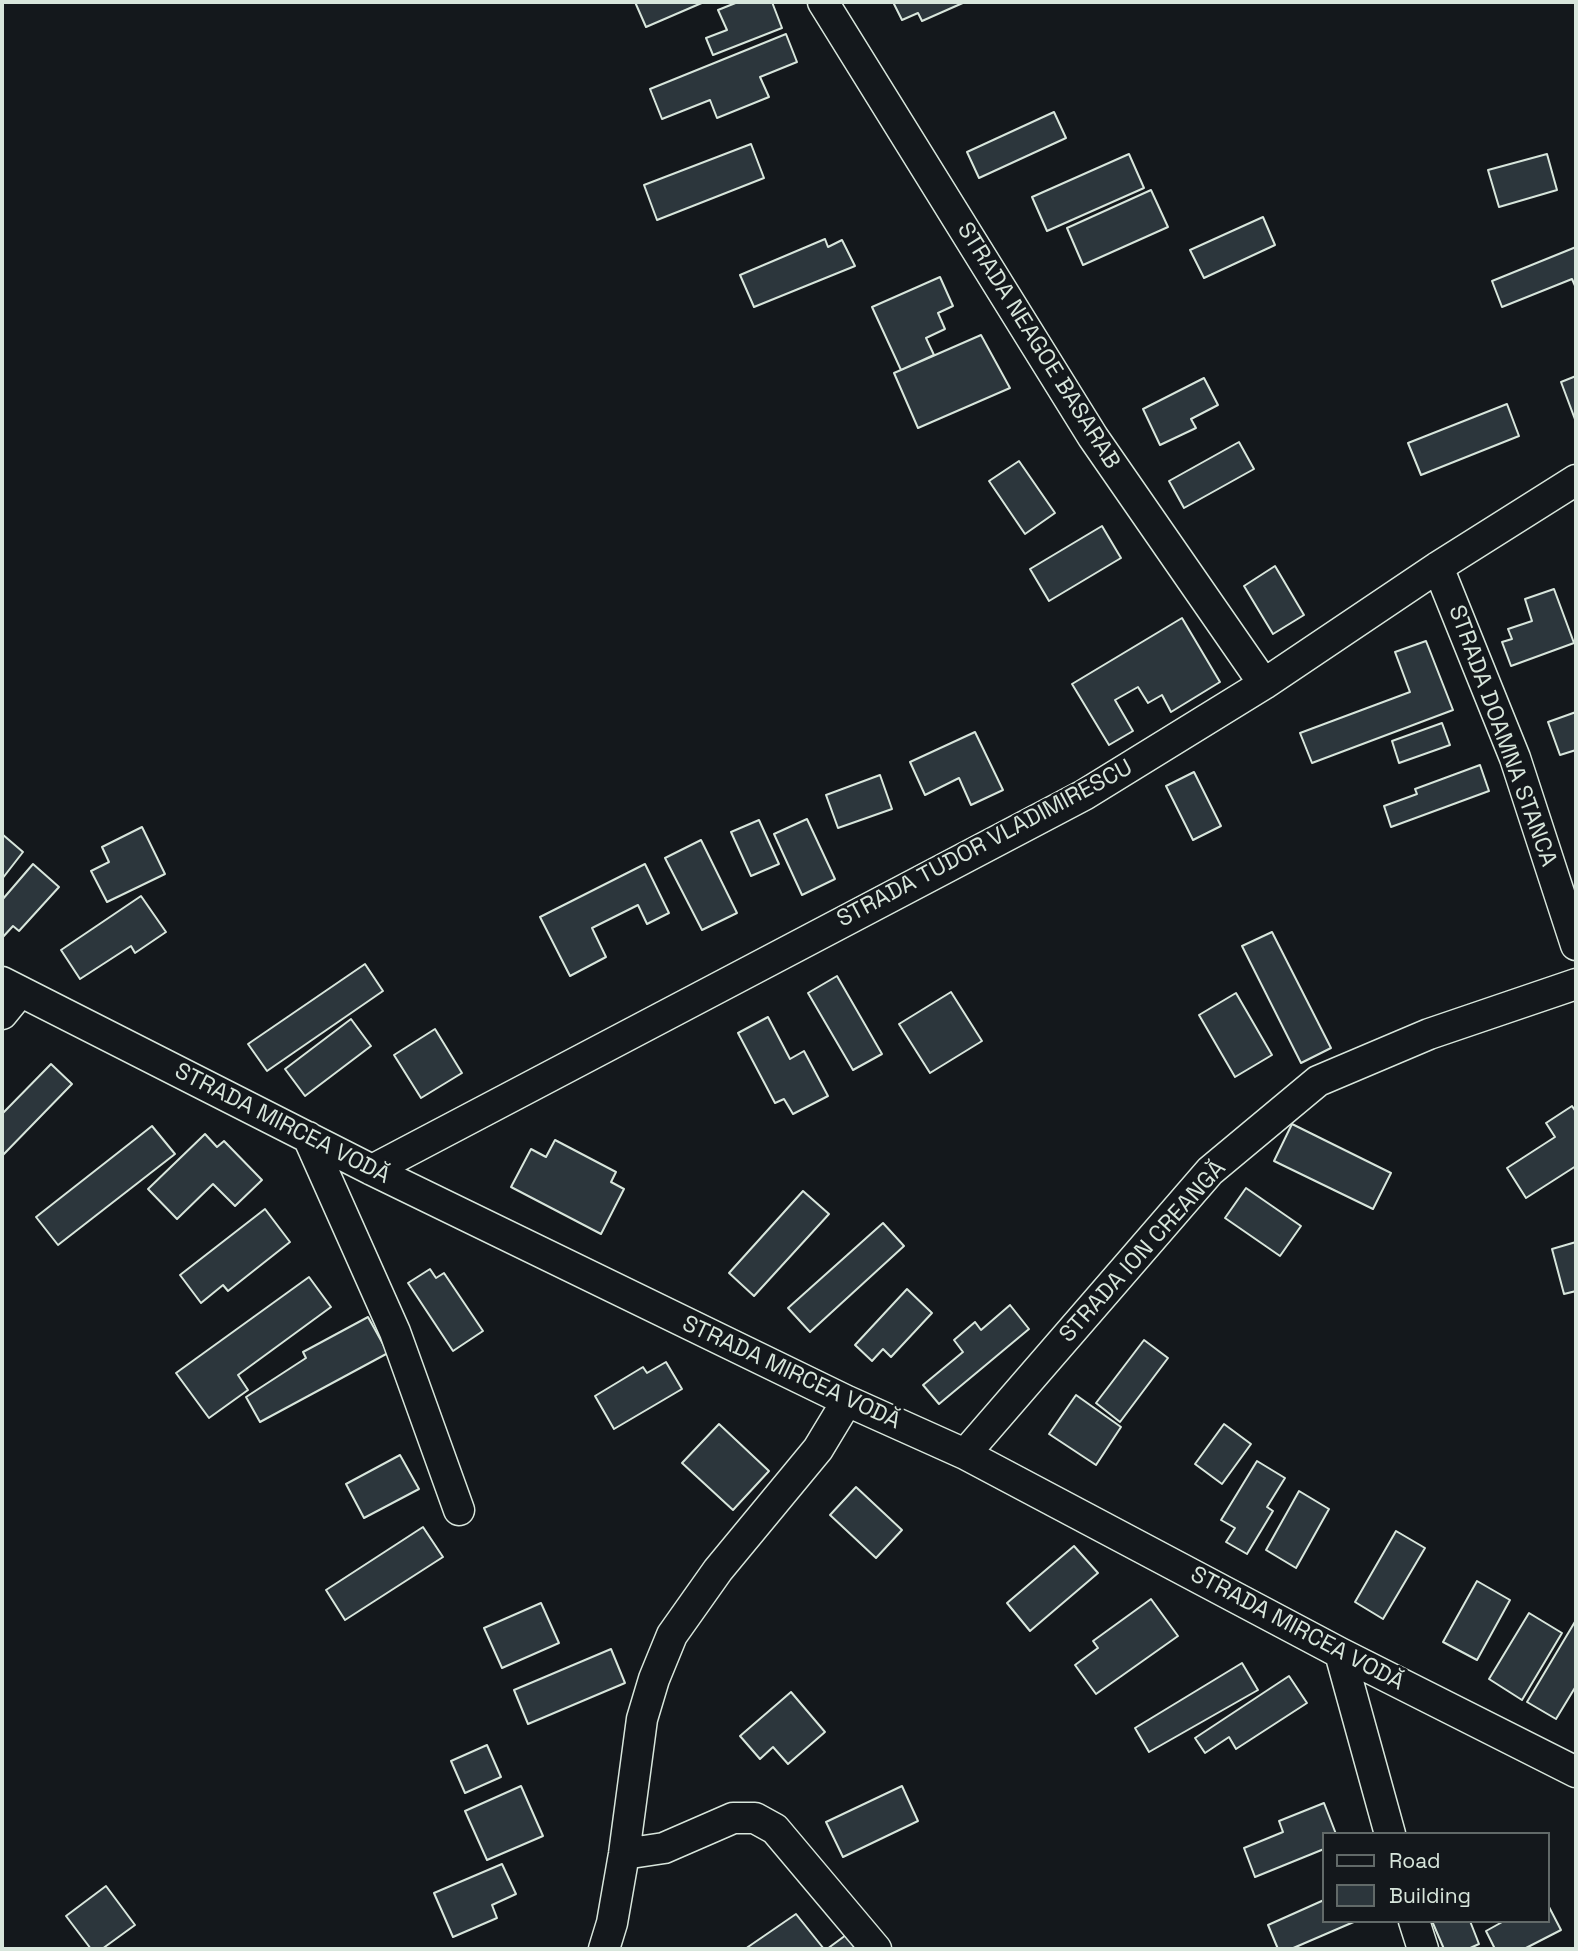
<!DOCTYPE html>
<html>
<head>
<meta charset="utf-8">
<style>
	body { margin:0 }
	#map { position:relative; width:1578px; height:1951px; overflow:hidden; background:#14181c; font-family:"Space Grotesk",sans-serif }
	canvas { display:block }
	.frame { position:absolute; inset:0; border:4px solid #d8e6dc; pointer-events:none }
	.legend { position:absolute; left:1322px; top:1832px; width:228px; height:91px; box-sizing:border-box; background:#14181c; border:2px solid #626a69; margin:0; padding:9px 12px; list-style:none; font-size:21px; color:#d8e6dc }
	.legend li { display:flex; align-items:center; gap:14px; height:35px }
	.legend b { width:35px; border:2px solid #626a69 }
</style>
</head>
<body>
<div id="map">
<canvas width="1578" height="1951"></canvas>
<div class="frame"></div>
<ul class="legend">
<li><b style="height:9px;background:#14181c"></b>Road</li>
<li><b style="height:19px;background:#2c363c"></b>Building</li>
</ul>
</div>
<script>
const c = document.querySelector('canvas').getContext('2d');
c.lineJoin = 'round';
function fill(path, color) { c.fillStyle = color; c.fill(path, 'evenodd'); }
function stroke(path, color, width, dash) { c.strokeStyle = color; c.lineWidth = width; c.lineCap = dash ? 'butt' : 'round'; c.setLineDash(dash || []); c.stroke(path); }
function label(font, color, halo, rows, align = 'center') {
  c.font = font + ' "Space Grotesk",sans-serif'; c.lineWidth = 5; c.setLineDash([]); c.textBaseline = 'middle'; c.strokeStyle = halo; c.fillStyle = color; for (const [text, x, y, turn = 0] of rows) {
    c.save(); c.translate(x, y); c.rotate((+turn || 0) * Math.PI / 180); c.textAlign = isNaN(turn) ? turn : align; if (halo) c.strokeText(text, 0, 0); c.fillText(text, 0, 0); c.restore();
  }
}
const building = new Path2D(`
	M 635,2 L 704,2 L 646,27 Z
	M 738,2 L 772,2 L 782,28 L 713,55 L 706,38 L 727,30 L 718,10 Z
	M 893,2 L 965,2 L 922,21 L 918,13 L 902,20 Z
	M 786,34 L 797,62 L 760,77 L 769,97 L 717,118 L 710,100 L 662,119 L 650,89 Z
	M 1054,112 L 1066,138 L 979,178 L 967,152 Z
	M 751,144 L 764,178 L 657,220 L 644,185 Z
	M 1129,154 L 1144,188 L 1047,231 L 1032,197 Z
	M 1547,154 L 1557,190 L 1499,207 L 1488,170 Z
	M 1151,190 L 1168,227 L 1083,265 L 1067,228 Z
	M 1263,217 L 1275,245 L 1204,278 L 1190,250 Z
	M 825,239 L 828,247 L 842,240 L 855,266 L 754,307 L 740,275 Z
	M 1576,247 L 1576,288 L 1572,279 L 1502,307 L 1492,281 Z
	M 940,277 L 953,306 L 938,313 L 945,329 L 926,338 L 934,355 L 901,370 L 872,307 Z
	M 981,335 L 1010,388 L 918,428 L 894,373 Z
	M 1576,376 L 1576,422 L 1561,382 Z
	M 1204,378 L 1218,405 L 1191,419 L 1196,428 L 1160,445 L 1143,409 Z
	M 1507,404 L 1519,436 L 1421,475 L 1408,443 Z
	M 1239,442 L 1254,469 L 1184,508 L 1169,481 Z
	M 1019,461 L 1055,513 L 1025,534 L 989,481 Z
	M 1102,526 L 1121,558 L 1049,601 L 1030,569 Z
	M 1275,566 L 1304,615 L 1273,634 L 1244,586 Z
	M 1554,589 L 1574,643 L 1511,666 L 1502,642 L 1512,639 L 1508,629 L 1532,621 L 1525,599 Z
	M 1182,618 L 1220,682 L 1171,712 L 1162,695 L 1148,703 L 1138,687 L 1115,700 L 1133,731 L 1109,745 L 1072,684 Z
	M 1426,641 L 1453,710 L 1312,763 L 1300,733 L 1410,692 L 1395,652 Z
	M 1576,712 L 1576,750 L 1560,755 L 1548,722 Z
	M 1442,723 L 1450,745 L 1399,763 L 1392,741 Z
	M 975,732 L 1003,790 L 971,805 L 959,778 L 925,795 L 910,762 Z
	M 1480,765 L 1489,791 L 1391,827 L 1384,806 L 1417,794 L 1415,789 Z
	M 1194,772 L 1221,826 L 1193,840 L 1166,786 Z
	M 880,775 L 892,809 L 838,828 L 826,795 Z
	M 807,819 L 835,879 L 802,895 L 774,834 Z
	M 759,820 L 779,864 L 751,876 L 731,832 Z
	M 142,827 L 165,874 L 107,902 L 91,871 L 109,862 L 102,847 Z
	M 2,834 L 23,852 L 2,879 Z
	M 701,840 L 737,913 L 702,930 L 665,858 Z
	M 33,864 L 59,887 L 19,931 L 13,926 L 2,938 L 2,900 Z
	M 645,864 L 669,913 L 647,924 L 638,905 L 592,928 L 606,957 L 570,976 L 540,917 Z
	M 141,896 L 166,932 L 135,953 L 131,946 L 80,979 L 61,950 Z
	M 1272,932 L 1331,1048 L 1301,1063 L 1242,946 Z
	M 365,964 L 383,991 L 267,1071 L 248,1044 Z
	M 837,976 L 882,1054 L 853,1070 L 808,993 Z
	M 951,992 L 982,1041 L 930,1073 L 899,1024 Z
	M 1236,993 L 1272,1055 L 1235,1077 L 1199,1015 Z
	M 768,1017 L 790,1059 L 804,1051 L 828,1096 L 793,1114 L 784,1099 L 775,1103 L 738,1033 Z
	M 351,1019 L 371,1046 L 305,1096 L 285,1069 Z
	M 435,1029 L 462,1073 L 421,1098 L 394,1055 Z
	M 51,1064 L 72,1084 L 2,1156 L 2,1114 Z
	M 1572,1106 L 1576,1112 L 1576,1166 L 1526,1198 L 1507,1168 L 1555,1137 L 1546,1123 Z
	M 1292,1124 L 1391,1173 L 1373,1209 L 1274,1161 Z
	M 152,1126 L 175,1154 L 58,1245 L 36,1217 Z
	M 205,1134 L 217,1147 L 224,1141 L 262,1180 L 235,1206 L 213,1184 L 177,1219 L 148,1189 Z
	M 555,1140 L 616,1172 L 611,1182 L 624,1189 L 601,1234 L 511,1187 L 531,1149 L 546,1157 Z
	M 1246,1188 L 1301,1226 L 1280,1256 L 1225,1218 Z
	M 803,1191 L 829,1214 L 754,1296 L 729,1273 Z
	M 265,1209 L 290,1242 L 228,1291 L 223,1285 L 201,1303 L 180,1275 Z
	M 883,1223 L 904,1246 L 810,1332 L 788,1308 Z
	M 1576,1242 L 1576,1291 L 1564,1294 L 1552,1249 Z
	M 430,1269 L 436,1278 L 444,1273 L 483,1331 L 453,1351 L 408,1283 Z
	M 309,1277 L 331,1307 L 238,1375 L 248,1390 L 209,1418 L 176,1373 Z
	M 907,1289 L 932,1313 L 891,1357 L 883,1349 L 872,1361 L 855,1345 Z
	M 1010,1305 L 1029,1329 L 939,1404 L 923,1385 L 963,1352 L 954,1340 L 975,1322 L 981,1330 Z
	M 368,1317 L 388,1353 L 260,1422 L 246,1397 L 306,1358 L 303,1352 Z
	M 1144,1340 L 1168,1358 L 1120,1422 L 1096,1403 Z
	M 666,1362 L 682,1389 L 614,1429 L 595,1396 L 643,1367 L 647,1373 Z
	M 1076,1395 L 1121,1427 L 1096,1465 L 1049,1434 Z
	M 719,1424 L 769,1471 L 733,1510 L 682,1463 Z
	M 1224,1424 L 1251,1444 L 1222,1484 L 1195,1464 Z
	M 400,1455 L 419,1489 L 364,1518 L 346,1484 Z
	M 1257,1461 L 1285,1478 L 1267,1507 L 1273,1511 L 1247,1554 L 1226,1542 L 1235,1528 L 1221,1520 Z
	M 856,1487 L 902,1530 L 876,1558 L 830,1515 Z
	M 1299,1491 L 1329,1509 L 1296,1568 L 1266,1550 Z
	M 423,1527 L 443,1557 L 345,1620 L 326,1590 Z
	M 1396,1531 L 1425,1548 L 1383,1619 L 1355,1602 Z
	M 1074,1546 L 1098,1573 L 1030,1631 L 1007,1603 Z
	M 1477,1581 L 1510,1600 L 1477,1660 L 1443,1642 Z
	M 1151,1599 L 1178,1636 L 1096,1694 L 1075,1665 L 1098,1648 L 1093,1641 Z
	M 541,1603 L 559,1643 L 502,1668 L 484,1628 Z
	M 1529,1613 L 1562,1633 L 1522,1700 L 1489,1679 Z
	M 1576,1620 L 1576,1686 L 1556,1719 L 1527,1702 Z
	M 611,1649 L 625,1683 L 528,1724 L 514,1690 Z
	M 1242,1663 L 1258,1690 L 1149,1752 L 1135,1728 Z
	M 1289,1676 L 1307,1703 L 1236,1749 L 1229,1737 L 1205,1753 L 1195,1738 Z
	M 791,1692 L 825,1732 L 788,1764 L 773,1747 L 760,1759 L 740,1736 Z
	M 487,1745 L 501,1777 L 465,1793 L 451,1761 Z
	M 521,1786 L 543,1836 L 487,1860 L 465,1811 Z
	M 902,1786 L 918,1821 L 843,1857 L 826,1822 Z
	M 1324,1803 L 1336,1834 L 1324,1834 L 1324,1849 L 1255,1877 L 1244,1848 L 1283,1832 L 1279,1821 Z
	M 502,1864 L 516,1894 L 492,1905 L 497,1918 L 453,1937 L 434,1893 Z
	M 106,1886 L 135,1925 L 102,1949 L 91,1949 L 66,1916 Z
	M 1324,1900 L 1324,1921 L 1356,1921 L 1291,1949 L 1278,1949 L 1268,1925 Z
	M 1548,1905 L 1561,1930 L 1524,1949 L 1495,1949 L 1486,1931 L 1504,1921 L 1548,1921 Z
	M 796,1914 L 824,1949 L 745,1949 Z
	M 1432,1921 L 1470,1921 L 1479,1944 L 1468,1949 L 1444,1949 Z
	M 846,1935 L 858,1949 L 827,1949 Z`);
const minor = new Path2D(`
	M 823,2 L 1093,437 L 1264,684
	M 1438,567 L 1515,758 L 1576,945
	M 2,982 L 372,1170 L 847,1401 L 965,1454 L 1340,1653 L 1576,1772
	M 2,1014 L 20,992
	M 308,1137 L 395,1332 L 459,1510
	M 372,1170 L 1084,795 L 1264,684 L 1438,567 L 1576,480
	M 965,1454 L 1210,1171 L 1318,1081 L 1429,1034 L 1576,984
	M 1340,1653 L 1390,1834
	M 624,1854 L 664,1848 L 733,1818 L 755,1818 L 775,1829 L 876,1949
	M 1414,1921 L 1423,1949
	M 604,1949 L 612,1923 L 624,1854 L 642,1719 L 654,1679 L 672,1635 L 718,1570 L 818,1449 L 847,1401`);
const streetNames = [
	["STRADA NEAGOE BASARAB",1038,346,58],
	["STRADA DOAMNA STANCA",1502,736,70],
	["STRADA TUDOR VLADIMIRESCU",985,844,-28],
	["STRADA MIRCEA VODĂ",282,1124,27],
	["STRADA ION CREANGĂ",1143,1252,-48],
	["STRADA MIRCEA VODĂ",791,1373,25],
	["STRADA MIRCEA VODĂ",1297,1629,28]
];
fill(building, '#2c363c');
stroke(building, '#d8e6dc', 2);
stroke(minor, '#d8e6dc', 33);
stroke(minor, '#14181c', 30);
label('23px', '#d8e6dc', '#14181c', streetNames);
</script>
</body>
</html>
